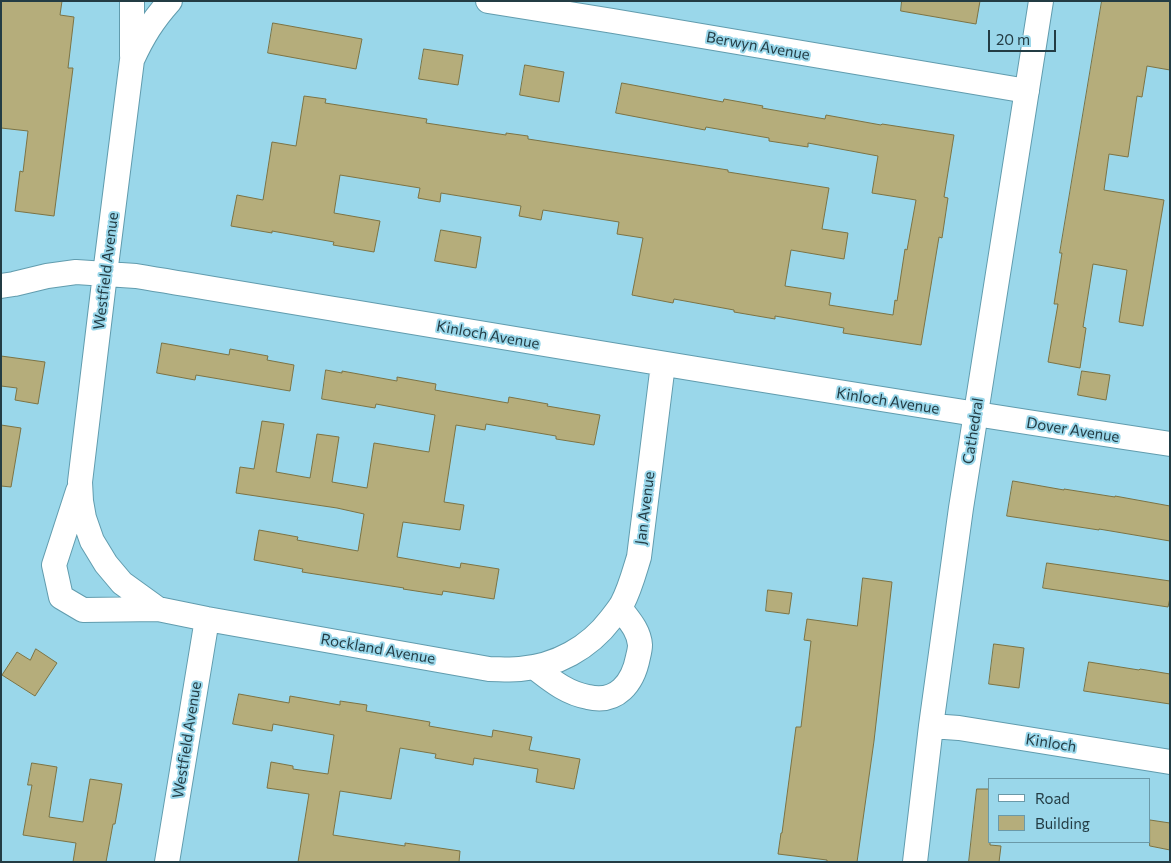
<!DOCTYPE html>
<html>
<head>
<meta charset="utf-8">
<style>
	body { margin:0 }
	#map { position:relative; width:1171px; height:863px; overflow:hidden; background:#9ad7ea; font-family:Commissioner,sans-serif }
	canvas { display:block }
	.frame { position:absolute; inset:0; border:2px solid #233c44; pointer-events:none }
	.legend { position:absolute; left:988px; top:778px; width:162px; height:65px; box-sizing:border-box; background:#9ad7ea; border:1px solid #6a99a8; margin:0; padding:6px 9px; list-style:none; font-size:15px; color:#233c44 }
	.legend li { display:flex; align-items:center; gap:10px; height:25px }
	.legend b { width:25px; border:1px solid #6a99a8 }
	.scale { position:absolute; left:988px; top:30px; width:68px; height:22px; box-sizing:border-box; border:2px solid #233c44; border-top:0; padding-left:6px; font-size:15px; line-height:18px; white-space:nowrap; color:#233c44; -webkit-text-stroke:4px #9ad7ea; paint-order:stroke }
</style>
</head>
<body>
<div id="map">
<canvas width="1171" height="863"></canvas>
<div class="frame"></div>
<ul class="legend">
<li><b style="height:6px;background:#fff"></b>Road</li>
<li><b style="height:14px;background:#b5ad7b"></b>Building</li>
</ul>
<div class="scale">20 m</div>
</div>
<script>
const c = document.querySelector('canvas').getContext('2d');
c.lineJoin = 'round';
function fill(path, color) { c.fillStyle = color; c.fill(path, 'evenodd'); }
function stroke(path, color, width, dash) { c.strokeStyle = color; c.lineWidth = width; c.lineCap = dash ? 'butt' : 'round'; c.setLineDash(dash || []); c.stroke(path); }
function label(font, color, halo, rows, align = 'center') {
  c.font = font + ' Commissioner,sans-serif'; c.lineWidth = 4; c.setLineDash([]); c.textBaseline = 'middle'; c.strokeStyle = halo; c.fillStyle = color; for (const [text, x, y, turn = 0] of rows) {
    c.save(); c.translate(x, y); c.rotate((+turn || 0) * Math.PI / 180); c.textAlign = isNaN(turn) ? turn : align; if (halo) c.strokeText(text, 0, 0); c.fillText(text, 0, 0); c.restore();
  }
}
const building = new Path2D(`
	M 1,1 L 62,1 L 60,15 L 74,17 L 68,68 L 73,68 L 54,216 L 15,211 L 20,171 L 23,172 L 28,131 L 1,128 Z
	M 902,1 L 980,1 L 976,24 L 901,11 Z
	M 1102,1 L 1170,1 L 1170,70 L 1147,66 L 1142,97 L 1137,96 L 1128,157 L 1109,154 L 1104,190 L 1164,200 L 1143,326 L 1119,322 L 1127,270 L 1093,264 L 1083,327 L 1086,328 L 1080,368 L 1048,362 L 1058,304 L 1054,304 L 1062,253 L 1060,253 Z
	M 273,23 L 362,39 L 356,69 L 268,53 Z
	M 424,49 L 463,55 L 458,85 L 419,79 Z
	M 525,65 L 564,72 L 559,102 L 520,95 Z
	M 622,83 L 723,102 L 724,99 L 763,106 L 762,108 L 825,119 L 826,115 L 881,125 L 882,124 L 954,135 L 944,197 L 948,198 L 942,238 L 939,237 L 921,345 L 843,333 L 844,328 L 775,316 L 775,319 L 734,312 L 734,310 L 674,299 L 673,303 L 632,295 L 643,238 L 617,234 L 619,222 L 543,210 L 541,220 L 519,216 L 521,206 L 441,193 L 440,202 L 418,198 L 420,188 L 340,175 L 334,213 L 380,221 L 374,252 L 333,245 L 334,242 L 272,231 L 272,233 L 231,226 L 237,195 L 263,200 L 272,142 L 296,146 L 304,96 L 326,99 L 325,103 L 427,119 L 426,123 L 506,135 L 506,133 L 528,136 L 528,139 L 677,162 L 728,170 L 728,172 L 829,188 L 822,229 L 848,233 L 844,259 L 791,250 L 785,286 L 831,293 L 829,305 L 893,315 L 895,300 L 897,301 L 905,249 L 907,250 L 916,200 L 872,193 L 878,156 L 808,143 L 808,147 L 769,141 L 769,138 L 706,127 L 705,130 L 616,113 Z
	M 441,230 L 481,237 L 476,268 L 435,261 Z
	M 162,343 L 229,355 L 230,349 L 268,356 L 267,360 L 294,365 L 290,391 L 196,375 L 195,380 L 157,373 Z
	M 1,356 L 45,362 L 38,404 L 15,400 L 17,388 L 1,386 Z
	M 326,370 L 342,373 L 342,371 L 397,381 L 397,377 L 436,384 L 435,390 L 508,403 L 509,397 L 548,404 L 547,406 L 600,415 L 594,445 L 556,439 L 556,436 L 486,424 L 485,430 L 456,425 L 444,502 L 464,505 L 460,530 L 403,522 L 397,557 L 460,568 L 461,563 L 499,569 L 494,599 L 443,591 L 442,595 L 403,589 L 404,588 L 302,572 L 303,569 L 254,560 L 259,530 L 298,537 L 297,540 L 358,551 L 364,514 L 337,508 L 236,493 L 240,467 L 254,469 L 262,421 L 284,424 L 276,472 L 310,478 L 317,434 L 339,437 L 332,482 L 367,488 L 374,443 L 429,452 L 435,415 L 376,404 L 375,408 L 322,399 Z
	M 1082,371 L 1110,375 L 1106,400 L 1078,395 Z
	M 1,425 L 21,428 L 11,487 L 1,486 Z
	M 1013,481 L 1064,490 L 1064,489 L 1115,497 L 1115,496 L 1170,506 L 1170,541 L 1099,529 L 1099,530 L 1007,516 Z
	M 1047,563 L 1170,581 L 1170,598 L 1168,607 L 1043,588 Z
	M 863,578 L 892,582 L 874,741 L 857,862 L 827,862 L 827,860 L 778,854 L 781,833 L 782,833 L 796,727 L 801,727 L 811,641 L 804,640 L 807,619 L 857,626 Z
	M 768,590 L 792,593 L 789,614 L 766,611 Z
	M 994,644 L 1024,648 L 1019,688 L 989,684 Z
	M 36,649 L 57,663 L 35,696 L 2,675 L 17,652 L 30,660 Z
	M 1089,662 L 1139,670 L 1140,669 L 1170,674 L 1170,704 L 1084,691 Z
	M 239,694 L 289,703 L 290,696 L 340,705 L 340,701 L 367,705 L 366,711 L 430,722 L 429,726 L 492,737 L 493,730 L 532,737 L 529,750 L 580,759 L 574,789 L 536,782 L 538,769 L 474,758 L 473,765 L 435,758 L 436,754 L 400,748 L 391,799 L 340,791 L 333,835 L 405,846 L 405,843 L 460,851 L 459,862 L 298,862 L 309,794 L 267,788 L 271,762 L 293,766 L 293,769 L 328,774 L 334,735 L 273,724 L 272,731 L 233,724 Z
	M 32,763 L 57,767 L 49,817 L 83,822 L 90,779 L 122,784 L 115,824 L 113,824 L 106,862 L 73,862 L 76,843 L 23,835 L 32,785 L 28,785 Z
	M 977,789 L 990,789 L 990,845 L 1001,846 L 999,862 L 969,862 Z
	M 1150,820 L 1170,823 L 1170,850 L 1150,846 Z`);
const minor = new Path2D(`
	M 132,1 L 132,56
	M 170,1 C 153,20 143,36 132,60 L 105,274 L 80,482 L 81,501 L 84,518 L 92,541 L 106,564 L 122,583 L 158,609 L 207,619 L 489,669 C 499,669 510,670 520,669 C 556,666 589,648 611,619 C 615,614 619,609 622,604 C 630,589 634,573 639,557 L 663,364
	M 488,1 L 613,21 L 1027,91
	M 1,286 L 14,284 L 47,276 L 76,272 L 136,276 C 480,333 825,392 1170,444
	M 78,491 L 54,565 L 61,597 L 83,610 L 158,609
	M 534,667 C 551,680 566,693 588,697 C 617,704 633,683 638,657 C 639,653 640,649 640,645 C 639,630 628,619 620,608
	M 931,726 L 959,728 L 1170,762
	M 167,862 L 207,619
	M 915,862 L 931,726 L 961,508 L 1041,1`);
const streetNames = [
	["Berwyn Avenue",758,46,10],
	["Westfield Avenue",106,271,-83],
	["Kinloch Avenue",488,335,10],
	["Kinloch Avenue",888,401,9],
	["Dover Avenue",1073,430,9],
	["Cathedral",973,431,-81],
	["Jan Avenue",645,508,-83],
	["Rockland Avenue",378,649,10],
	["Westfield Avenue",187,740,-81],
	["Kinloch",1051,743,9]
];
fill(building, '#b5ad7b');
stroke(building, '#7c7344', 1);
stroke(minor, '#619cae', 26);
stroke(minor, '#fff', 24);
label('15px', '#233c44', '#9ad7ea', streetNames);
</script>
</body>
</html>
